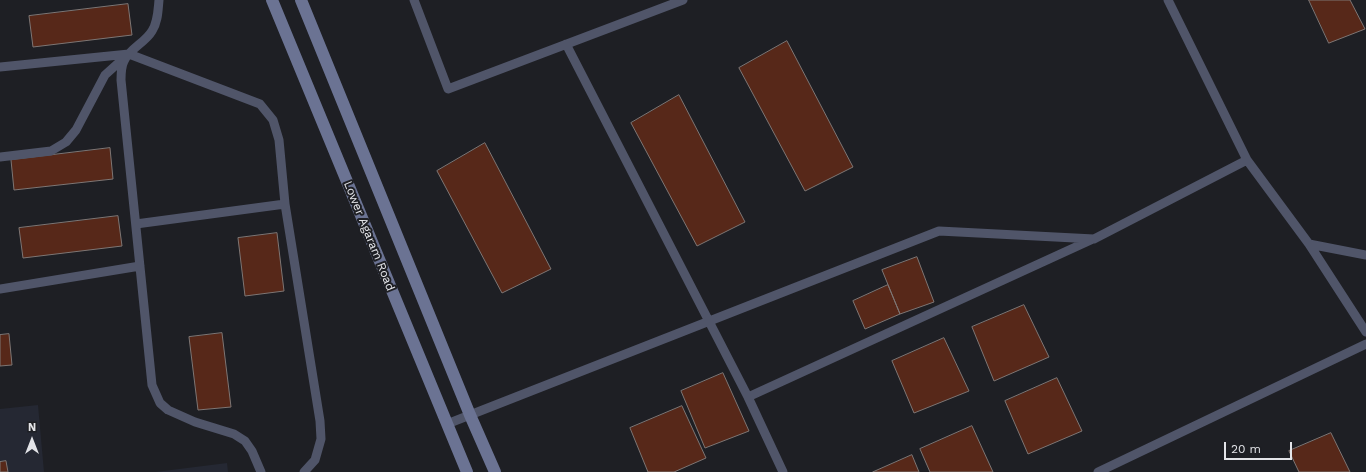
<!DOCTYPE html>
<html>
<head>
<meta charset="utf-8">
<style>
	body { margin:0 }
	#map { position:relative; width:1366px; height:472px; overflow:hidden; background:#1e1f24; font-family:"Work Sans",sans-serif }
	canvas { display:block }
	.north { position:absolute; left:12px; top:420px; width:40px; height:40px; -webkit-text-stroke:3px #1e1f24; paint-order:stroke; rotate:0deg; font-size:11px; font-weight:700; line-height:16px; text-align:center; color:#e3e4e8 }
	.north::after { content:''; display:block; margin:auto; width:14px; height:18px; background:#e3e4e8; clip-path:polygon(50% 0,100% 100%,50% 72%,0 100%) }
	.scale { position:absolute; left:1224px; top:442px; width:68px; height:18px; box-sizing:border-box; border:2px solid #e3e4e8; border-top:0; padding-left:5px; font-size:12px; line-height:14px; white-space:nowrap; color:#e3e4e8; -webkit-text-stroke:3px #1e1f24; paint-order:stroke }
</style>
</head>
<body>
<div id="map">
<canvas width="1366" height="472"></canvas>
<div class="north">N</div>
<div class="scale">20 m</div>
</div>
<script>
const c = document.querySelector('canvas').getContext('2d');
c.lineJoin = 'round';
function fill(path, color) { c.fillStyle = color; c.fill(path, 'evenodd'); }
function stroke(path, color, width, dash) { c.strokeStyle = color; c.lineWidth = width; c.lineCap = dash ? 'butt' : 'round'; c.setLineDash(dash || []); c.stroke(path); }
function label(font, color, halo, rows, align = 'center') {
  c.font = font + ' "Work Sans",sans-serif'; c.lineWidth = 4; c.setLineDash([]); c.textBaseline = 'middle'; c.strokeStyle = halo; c.fillStyle = color; for (const [text, x, y, turn = 0] of rows) {
    c.save(); c.translate(x, y); c.rotate((+turn || 0) * Math.PI / 180); c.textAlign = isNaN(turn) ? turn : align; if (halo) c.strokeText(text, 0, 0); c.fillText(text, 0, 0); c.restore();
  }
}
const built = new Path2D(`
	M 38,405 L 44,472 L 0,472 L 0,409 Z
	M 227,463 L 228,472 L 155,472 Z`);
const building = new Path2D(`
	M 1309,0 L 1350,0 L 1365,29 L 1329,43 Z
	M 128,4 L 132,35 L 33,47 L 29,16 Z
	M 787,41 L 853,167 L 805,191 L 739,68 Z
	M 679,95 L 745,222 L 697,246 L 631,123 Z
	M 485,143 L 551,269 L 502,293 L 437,171 Z
	M 110,148 L 113,179 L 14,190 L 11,160 Z
	M 118,216 L 122,246 L 23,258 L 19,228 Z
	M 277,233 L 284,291 L 245,296 L 238,238 Z
	M 917,257 L 934,302 L 900,314 L 882,270 Z
	M 888,285 L 900,314 L 865,329 L 853,301 Z
	M 1024,305 L 1049,357 L 994,381 L 972,327 Z
	M 222,333 L 231,407 L 198,410 L 189,337 Z
	M 9,334 L 12,365 L 0,366 L 0,335 Z
	M 944,338 L 969,391 L 914,413 L 892,361 Z
	M 723,373 L 749,431 L 705,448 L 681,391 Z
	M 1057,378 L 1082,431 L 1028,454 L 1005,401 Z
	M 682,406 L 706,458 L 674,472 L 648,472 L 630,428 Z
	M 972,426 L 993,472 L 930,472 L 920,449 Z
	M 1331,433 L 1350,472 L 1299,472 L 1289,451 Z
	M 912,455 L 919,472 L 873,472 Z
	M 6,461 L 8,472 L 0,472 L 0,462 Z`);
const lane = new Path2D(`
	M 159,0 C 158,10 158,22 152,31 C 145,43 130,48 124,61 C 121,67 121,74 121,80 L 152,385 L 160,403 L 168,410 L 195,422 L 234,434 L 245,441 L 252,451 L 261,472
	M 414,0 L 448,89 L 683,0
	M 1168,0 L 1247,160 L 1309,244 L 1366,332
	M 566,44 L 748,397 L 783,472
	M 0,67 L 129,54 L 260,104 L 273,120 L 279,140 L 285,204 L 320,421 L 321,439 L 315,460 L 304,472
	M 0,157 L 51,151 L 66,142 L 76,130 L 105,75 L 125,57
	M 136,224 L 285,204
	M 1309,244 L 1366,255
	M 0,289 L 140,266
	M 748,397 L 1093,239
	M 447,424 L 939,231 L 1094,239 L 1247,160
	M 1098,472 L 1366,344`);
const secondary = new Path2D(`
	M 272,0 L 467,472
	M 301,0 L 470,415 L 495,472`);
const streetNames = [
	["Lower Agaram Road",369,236,68]
];
fill(built, '#252833');
fill(building, '#572819');
stroke(building, '#7e7674', 1);
stroke(lane, '#505569', 9);
stroke(secondary, '#6b7393', 12);
label('12px', '#e3e4e8', '#1e1f24', streetNames);
</script>
</body>
</html>
